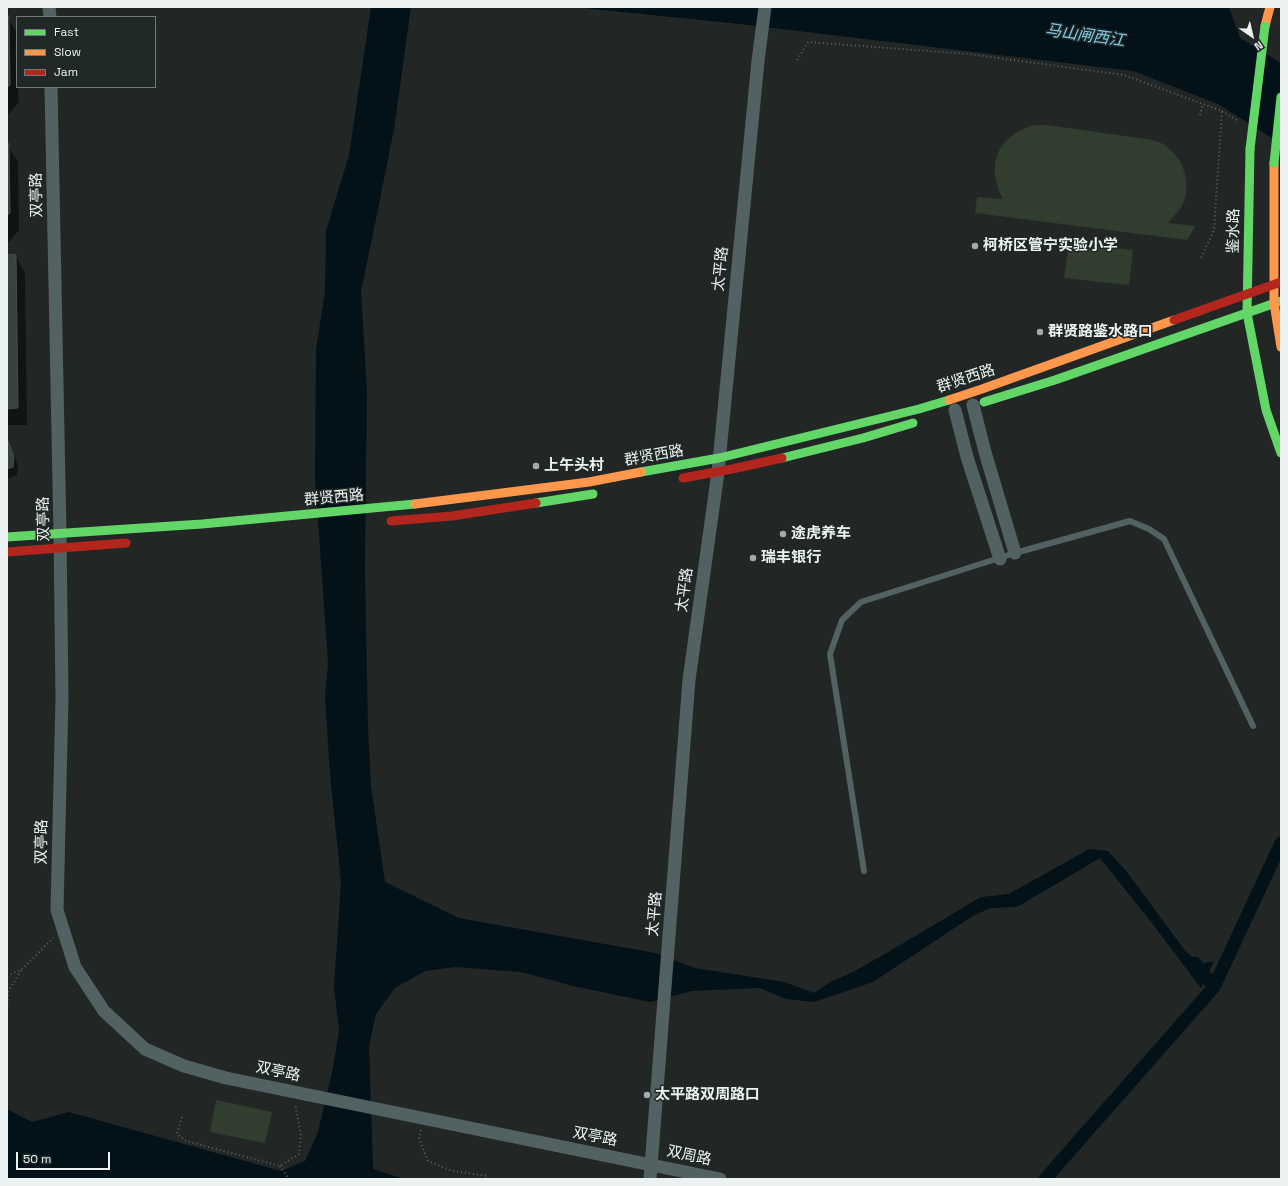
<!DOCTYPE html>
<html>
<head>
<meta charset="utf-8">
<style>
	body { margin:0 }
	#map { position:relative; width:1288px; height:1186px; overflow:hidden; background:#222726; font-family:"Space Grotesk",sans-serif }
	canvas { display:block }
	.frame { position:absolute; inset:0; border:8px solid #ecf2f1; pointer-events:none }
	.legend { position:absolute; left:16px; top:16px; width:140px; height:72px; box-sizing:border-box; background:#202927; border:1px solid #727978; margin:0; padding:5px 7px; list-style:none; font-size:12px; color:#ecf2f1 }
	.legend li { display:flex; align-items:center; gap:8px; height:20px }
	.legend b { width:20px; border:1px solid #727978 }
	.north { position:absolute; left:1232px; top:16px; width:40px; height:40px; -webkit-text-stroke:3px #202927; paint-order:stroke; rotate:146deg; font-size:11px; font-weight:700; line-height:16px; text-align:center; color:#ecf2f1 }
	.north::after { content:''; display:block; margin:auto; width:14px; height:18px; background:#ecf2f1; clip-path:polygon(50% 0,100% 100%,50% 72%,0 100%) }
	.scale { position:absolute; left:16px; top:1152px; width:94px; height:18px; box-sizing:border-box; border:2px solid #ecf2f1; border-top:0; padding-left:5px; font-size:12px; line-height:14px; white-space:nowrap; color:#ecf2f1; -webkit-text-stroke:3px #202927; paint-order:stroke }
</style>
</head>
<body>
<div id="map">
<canvas width="1288" height="1186"></canvas>
<div class="frame"></div>
<ul class="legend">
<li><b style="height:5px;background:#63d668"></b>Fast</li>
<li><b style="height:5px;background:#ff974d"></b>Slow</li>
<li><b style="height:5px;background:#b3261e"></b>Jam</li>
</ul>
<div class="north">N</div>
<div class="scale">50 m</div>
</div>
<script>
const c = document.querySelector('canvas').getContext('2d');
c.lineJoin = 'round';
function fill(path, color) { c.fillStyle = color; c.fill(path, 'evenodd'); }
function stroke(path, color, width, dash) { c.strokeStyle = color; c.lineWidth = width; c.lineCap = dash ? 'butt' : 'round'; c.setLineDash(dash || []); c.stroke(path); }
function label(font, color, halo, rows, align = 'center') {
  c.font = font + ' "Space Grotesk","Noto Sans SC",sans-serif'; c.lineWidth = 3; c.setLineDash([]); c.textBaseline = 'middle'; c.strokeStyle = halo; c.fillStyle = color; for (const [text, x, y, turn = 0] of rows) {
    c.save(); c.translate(x, y); c.rotate((+turn || 0) * Math.PI / 180); c.textAlign = isNaN(turn) ? turn : align; if (halo) c.strokeText(text, 0, 0); c.fillText(text, 0, 0); c.restore();
  }
}
const green = new Path2D(`
	M 1034,125 L 1047,125 L 1146,139 C 1151,140 1157,141 1161,143 C 1183,154 1193,184 1182,206 C 1178,212 1173,217 1168,223 L 1196,226 L 1187,240 L 975,213 L 977,197 L 1003,199 C 985,165 997,136 1034,125 Z
	M 1069,243 L 1133,250 L 1129,285 L 1064,278 Z
	M 216,1100 L 272,1112 L 265,1143 L 210,1132 Z`);
const water = new Path2D(`
	M 371,7 L 411,7 L 394,129 L 375,224 L 361,291 L 367,391 L 365,569 L 368,728 L 371,786 L 385,882 L 459,918 L 655,953 L 695,968 L 784,982 L 814,993 L 830,982 L 853,972 L 890,951 L 981,897 L 1009,894 L 1089,849 L 1108,851 L 1127,872 L 1183,948 L 1199,964 L 1214,961 L 1201,988 L 1155,927 L 1100,858 L 1017,907 L 990,908 L 971,917 L 873,982 L 814,1002 L 786,999 L 760,988 L 692,991 L 650,1002 L 573,986 L 521,972 L 455,967 L 425,971 L 395,988 L 376,1014 L 369,1046 L 373,1169 L 404,1179 L 7,1179 L 7,1109 L 32,1122 L 69,1112 L 281,1171 L 305,1161 L 318,1132 L 333,1068 L 339,1031 L 334,986 L 341,882 L 330,774 L 325,696 L 328,663 L 315,478 L 316,349 L 325,292 L 326,231 L 349,155 Z
	M 573,7 L 1229,7 L 1240,38 L 1281,63 L 1281,144 L 1218,104 L 1133,71 L 740,24 Z`);
const shadow = new Path2D(`
	M 7,16 L 17,33 L 17,87 L 18,87 L 19,102 L 8,115 Z
	M 7,144 L 18,162 L 19,230 L 8,243 L 7,242 Z
	M 7,255 L 16,256 L 25,273 L 27,425 L 7,425 Z
	M 7,442 L 13,451 L 18,465 L 17,475 L 7,479 Z`);
const canal = new Path2D(`
	M 1195,963 L 1214,987
	M 1045,1179 L 1214,987 L 1281,843`);
const building = new Path2D(`
	M 7,15 L 9,16 L 10,85 L 7,88 Z
	M 7,142 L 9,144 L 10,213 L 7,216 Z
	M 7,254 L 16,255 L 18,408 L 7,409 Z
	M 7,441 L 8,441 L 14,456 L 13,467 L 7,469 Z`);
const path = new Path2D(`
	M 797,60 L 808,42 L 969,54 L 1124,75 L 1222,111 L 1214,230 L 1200,260
	M 1222,111 L 1238,121
	M 1200,115 L 1203,104
	M 7,976 L 22,969 L 53,938
	M 7,1012 L 8,992 L 22,969
	M 182,1117 L 177,1134 L 186,1141 L 280,1166 L 299,1154 L 301,1135 L 295,1104
	M 421,1130 L 419,1138 L 428,1161 L 452,1171 L 487,1176 L 486,1179
	M 280,1166 L 289,1179`);
const lane = new Path2D(`
	M 864,871 L 830,654 L 842,620 L 861,602 L 1015,553 L 1130,521 L 1149,529 L 1164,539 L 1253,726`);
const street = new Path2D(`
	M 49,7 L 50,17
	M 51,87 L 60,533 L 62,698 L 57,910 L 75,967 L 104,1011 L 145,1049 L 184,1066 L 226,1078 L 720,1179
	M 973,405 L 985,452 L 1015,553
	M 955,410 L 967,457 L 1000,559
	M 650,1179 L 689,680 L 718,472 L 758,61 L 765,7`);
const fast = new Path2D(`
	M 1250,149 L 1247,313 L 1266,410 L 1281,453
	M 984,402 L 1055,380 L 1281,301
	M 782,458 L 863,438 L 913,423
	M 641,472 L 719,458 L 919,409 L 949,400
	M 536,503 L 593,494
	M 7,537 L 202,524 L 415,504`);
const slow = new Path2D(`
	M 1265,26 L 1270,7
	M 1274,163 L 1274,303 L 1281,347
	M 949,400 L 982,389 L 1174,320
	M 415,504 L 589,482 L 641,472`);
const jam = new Path2D(`
	M 1174,320 L 1281,282
	M 683,478 L 732,469 L 782,458
	M 391,521 L 452,516 L 536,503
	M 7,552 L 126,543`);
const fastBridge = new Path2D(`
	M 1250,149 L 1265,26
	M 1274,163 L 1281,97`);
const markers = [
	[975,246,4,"#a5abaa"],
	[1040,332,4,"#a5abaa"],
	[536,466,4,"#a5abaa"],
	[783,534,4,"#a5abaa"],
	[753,558,4,"#a5abaa"],
	[647,1095,4,"#a5abaa"]
];
const streetNames = [
	["双亭路",37,195,-91],
	["鉴水路",1234,231,-89],
	["太平路",721,269,-84],
	["群贤西路",966,379,-18],
	["群贤西路",654,456,-10],
	["群贤西路",334,498,-5],
	["双亭路",44,519,-91],
	["太平路",685,590,-82],
	["双亭路",42,842,-89],
	["太平路",655,914,-85],
	["双亭路",278,1072,12],
	["双亭路",595,1137,11],
	["双周路",689,1156,12]
];
const poiNames = [
	["柯桥区管宁实验小学",983,246],
	["群贤路鉴水路口",1048,332],
	["上午头村",544,466],
	["途虎养车",791,534],
	["瑞丰银行",761,558],
	["太平路双周路口",655,1095]
];
const waterNames = [
	["马山闸西江",1085,36,8]
];
fill(green, '#313d2e');
fill(water, '#031119');
fill(shadow, '#0007');
stroke(canal, '#031119', 13);
fill(building, '#38423e');
stroke(building, '#484b4b', 1);
stroke(path, '#5b6465', 2, [1, 3]);
stroke(lane, '#526162', 6);
stroke(street, '#526162', 13);
stroke(fast, '#63d668', 9);
stroke(slow, '#ff974d', 9);
stroke(jam, '#b3261e', 9);
stroke(fastBridge, '#63d668', 9);
for (const [x, y, r, color] of markers) { const dot = new Path2D(); dot.arc(x, y, r, 0, 2 * Math.PI); c.fillStyle = color; c.fill(dot); stroke(dot, '#202927', 1.5); }
label('15px', '#ecf2f1', '#202927', streetNames);
label('bold 15px', '#ecf2f1', '#202927', poiNames, 'left');
label('italic 16px', '#82cbeb', '#202927', waterNames);
</script>
</body>
</html>
